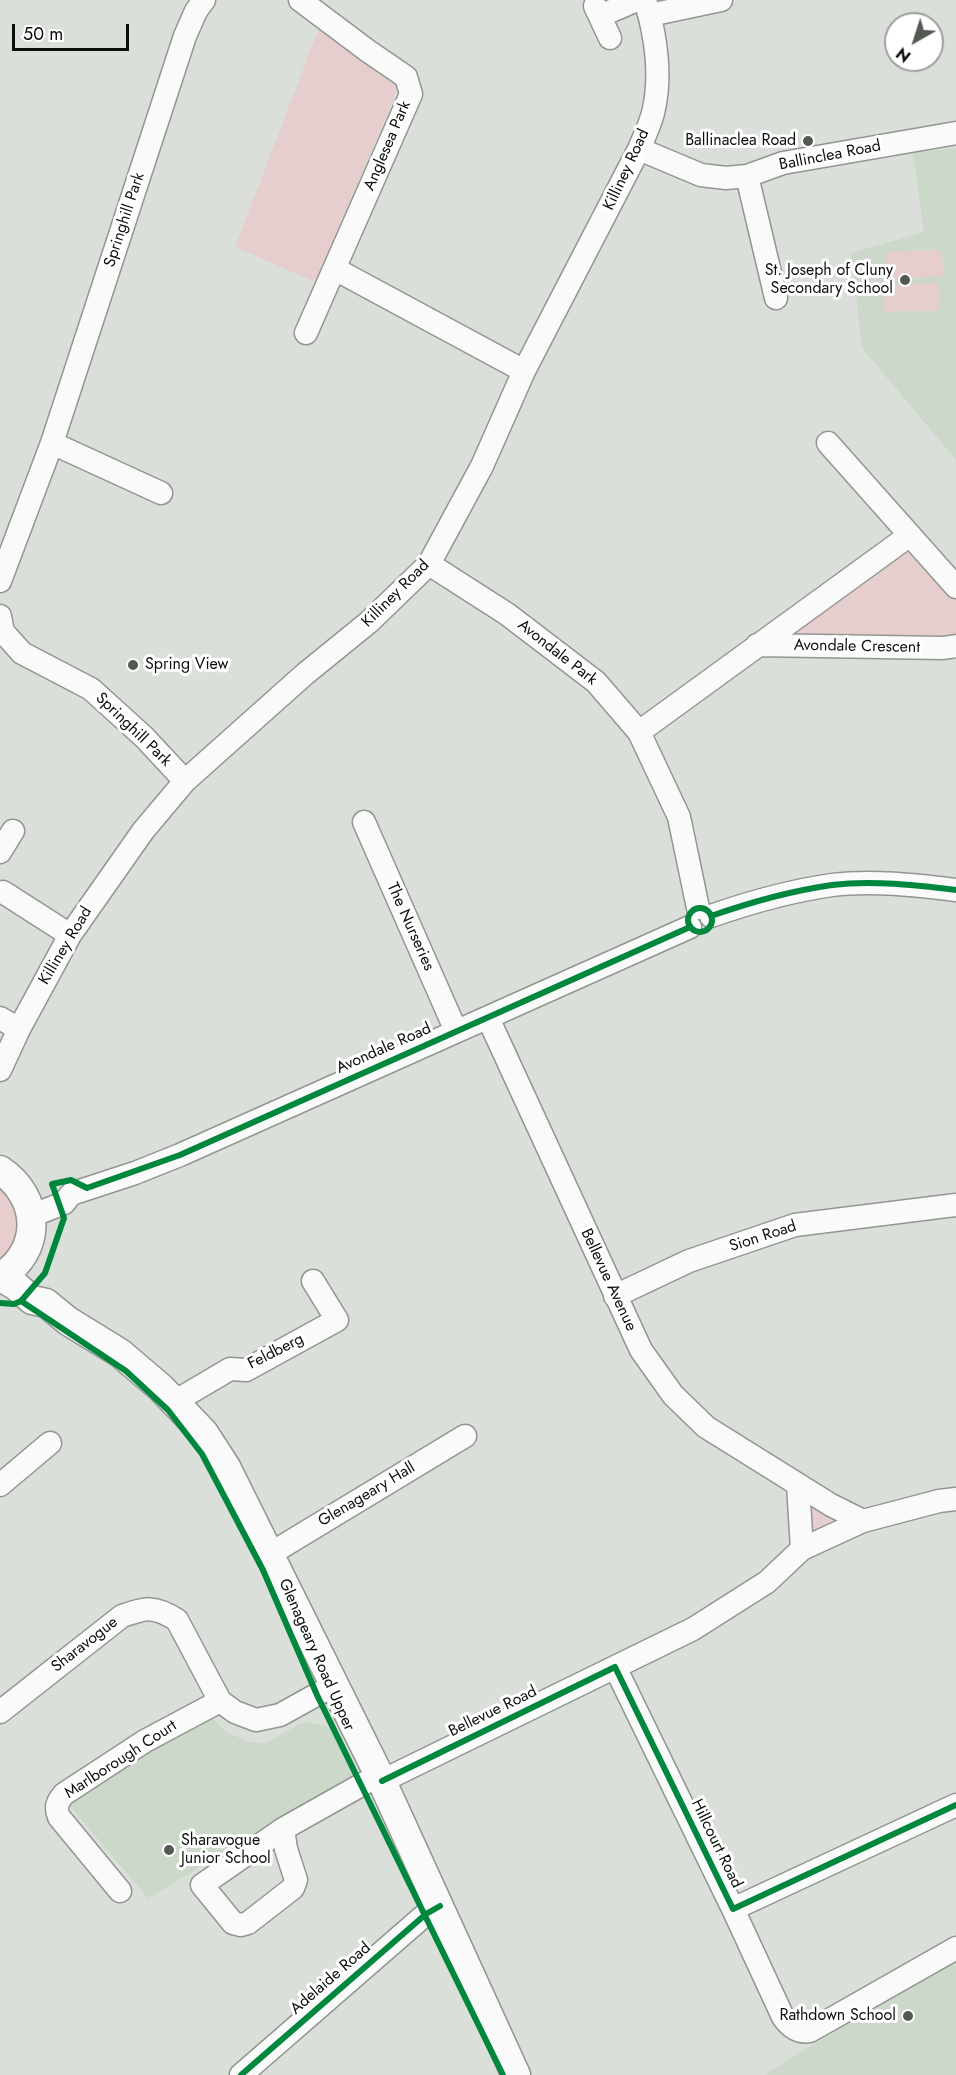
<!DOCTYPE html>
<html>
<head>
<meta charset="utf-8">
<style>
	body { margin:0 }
	#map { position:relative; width:956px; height:2075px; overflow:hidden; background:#dae0d9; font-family:Jost,sans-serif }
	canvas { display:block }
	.north { position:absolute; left:884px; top:12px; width:60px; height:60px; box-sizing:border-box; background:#fff; border:2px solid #9e9f9e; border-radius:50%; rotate:219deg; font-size:16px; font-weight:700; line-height:24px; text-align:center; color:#0c100c }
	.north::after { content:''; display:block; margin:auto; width:21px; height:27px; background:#545954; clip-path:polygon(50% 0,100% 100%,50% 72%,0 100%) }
	.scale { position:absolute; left:12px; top:24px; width:117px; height:27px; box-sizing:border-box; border:3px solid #0c100c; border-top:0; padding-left:8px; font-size:18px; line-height:21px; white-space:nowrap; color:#0c100c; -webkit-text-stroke:4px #fff; paint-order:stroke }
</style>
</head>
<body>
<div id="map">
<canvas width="956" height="2075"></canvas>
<div class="north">N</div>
<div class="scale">50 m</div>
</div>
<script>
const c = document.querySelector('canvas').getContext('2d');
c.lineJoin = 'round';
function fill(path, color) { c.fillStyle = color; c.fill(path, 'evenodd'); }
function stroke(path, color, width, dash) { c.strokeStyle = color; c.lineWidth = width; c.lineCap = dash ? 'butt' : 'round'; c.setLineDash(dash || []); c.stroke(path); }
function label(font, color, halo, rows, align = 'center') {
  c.font = font + ' Jost,sans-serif'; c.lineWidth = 6; c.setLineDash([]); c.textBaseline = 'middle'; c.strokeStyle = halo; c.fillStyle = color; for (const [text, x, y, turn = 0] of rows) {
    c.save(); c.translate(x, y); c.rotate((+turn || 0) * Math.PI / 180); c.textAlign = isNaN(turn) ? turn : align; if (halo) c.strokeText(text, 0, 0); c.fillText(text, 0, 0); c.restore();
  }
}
const built = new Path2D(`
	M 956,148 L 956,460 L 862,348 L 851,253 L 924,232 L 913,153 Z
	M 208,1713 L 226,1732 L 250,1742 L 265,1743 L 298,1725 L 308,1722 L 330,1727 L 355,1777 L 148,1898 L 66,1802 Z
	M 956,1958 L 956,2075 L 764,2075 Z`);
const green = new Path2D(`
	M 319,28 L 390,75 L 396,86 L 394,98 L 315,282 L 235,247 Z
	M 942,250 L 943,276 L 887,279 L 886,252 Z
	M 938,283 L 940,310 L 884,312 L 883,285 Z
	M 902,552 L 912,553 L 956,595 L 956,636 L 779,638 Z
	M 0,1179 L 26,1221 L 0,1266 Z
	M 808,1502 L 844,1519 L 812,1535 Z`);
const minor = new Path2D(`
	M 300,0 L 368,51 L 406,77 L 411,94 L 306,333
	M 595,6 L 610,38
	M 650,15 L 721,0
	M 600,16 L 637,0
	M 639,149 L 701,175 L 726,178 L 747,176 L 783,163 L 956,133
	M 747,176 L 776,298
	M 335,269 L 524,371
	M 52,443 L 161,493
	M 828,443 L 956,587
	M 429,564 L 507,614 L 596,682 L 639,732 L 679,817 L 698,908
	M 0,581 L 52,443 L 185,36 L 196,11 L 204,0
	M 0,616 L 3,632 L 22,653 L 91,689 L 144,737 L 185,781
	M 757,645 L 943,648 L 956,646
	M 639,732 L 910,535
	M 364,822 L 456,1031
	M 0,852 L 13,831
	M 3,892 L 70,935
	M 711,916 C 751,902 790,891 832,885 C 872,880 916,885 956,890
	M 0,1018 L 19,1029
	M 488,1018 L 641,1350 L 673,1395 L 706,1427 L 831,1505 L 863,1521
	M 0,1070 L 19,1029 L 70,935 L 143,831 L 185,781 L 305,674 L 369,622 L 429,564 L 482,466 L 524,371 L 639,149 C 644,137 650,125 653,113 C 662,77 656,35 645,0
	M 31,1216 L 64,1203 L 71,1194 L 135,1173 L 180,1155 L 690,927
	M 615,1296 L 689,1261 L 795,1225 L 956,1205
	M 174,1402 L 230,1369 L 246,1370 L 337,1320 L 313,1281
	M 0,1485 L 50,1443
	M 798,1485 L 802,1549
	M 270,1554 L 465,1436
	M 615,1667 L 733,1909 L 783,2017 C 790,2027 798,2033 810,2031 L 956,1948
	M 0,1712 L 122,1616 C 146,1608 154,1605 177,1620 L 220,1701 L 235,1712 L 256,1720 L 280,1715 L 334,1685
	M 382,1781 L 693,1629 L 767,1582 L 802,1549 L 863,1521 L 939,1501 L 956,1499
	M 283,1829 L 202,1885 L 233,1923 L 241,1925 L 248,1923 L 293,1888 L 296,1880 L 286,1849 L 283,1829 L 379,1775
	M 120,1891 L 59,1817 C 55,1807 57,1802 64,1794 L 145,1741 L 220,1701
	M 733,1909 L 956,1805
	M 241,2075 L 426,1914 L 440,1906`);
const major = new Path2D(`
	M 0,1170 C 41,1197 43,1251 0,1277
	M 1,1277 L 16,1286 L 32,1300 L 46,1303 L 68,1321 L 120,1353 L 161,1388 L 204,1433 L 226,1467 L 379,1775 L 516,2075`);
const cycleway = new Path2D(`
	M688 920a12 12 0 1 1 24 0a12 12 0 1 1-24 0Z
	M 711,916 C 751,902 790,891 832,885 C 872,880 916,885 956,890
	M 87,1188 L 180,1155 L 690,927
	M 21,1301 L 126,1371 L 168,1410 L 202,1454 L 263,1570 L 317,1695 L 503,2075
	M 0,1303 L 14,1304 L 21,1301 L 45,1273 L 64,1218 L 52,1184 L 71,1180 L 87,1188
	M 382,1781 L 615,1667 L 733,1909 L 956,1805
	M 241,2075 L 426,1914 L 440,1906`);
const markers = [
	[808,141,6,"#545954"],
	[905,280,6,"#545954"],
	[133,665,6,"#545954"],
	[169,1850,6,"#545954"],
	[908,2016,6,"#545954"]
];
const poiNames = [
	["Ballinaclea Road",796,141],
	["St. Joseph of Cluny",893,271],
	["Secondary School",893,289],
	["Spring View",145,665,"left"],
	["Sharavogue",181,1841,"left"],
	["Junior School",181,1859,"left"],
	["Rathdown School",896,2016]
];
const streetNames = [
	["Anglesea Park",388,146,-67],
	["Ballinclea Road",830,156,-11],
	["Killiney Road",627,170,-65],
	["Springhill Park",125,220,-72],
	["Killiney Road",396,594,-45],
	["Avondale Crescent",857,647,1],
	["Avondale Park",557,653,38],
	["Springhill Park",133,730,44],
	["The Nurseries",410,927,66],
	["Killiney Road",66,946,-59],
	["Avondale Road",384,1049,-24],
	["Sion Road",763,1237,-18],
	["Bellevue Avenue",608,1280,65],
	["Feldberg",276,1352,-27],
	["Glenageary Hall",367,1495,-31],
	["Sharavogue",85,1645,-38],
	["Glenageary Road Upper",316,1655,66],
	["Bellevue Road",493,1712,-26],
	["Marlborough Court",121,1760,-33],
	["Hillcourt Road",716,1844,64],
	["Adelaide Road",331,1979,-41]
];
fill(built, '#ccd8ca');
fill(green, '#e6cdce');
stroke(minor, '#929691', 25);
stroke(major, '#929691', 31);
stroke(minor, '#f9faf9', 22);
stroke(major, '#f9faf9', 28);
stroke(cycleway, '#00873e', 6);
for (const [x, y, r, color] of markers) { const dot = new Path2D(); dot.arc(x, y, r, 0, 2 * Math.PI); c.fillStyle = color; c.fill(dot); stroke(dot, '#fff', 2); }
label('16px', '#0c100c', '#fff', poiNames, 'right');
label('16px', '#0c100c', '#fff', streetNames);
</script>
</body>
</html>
